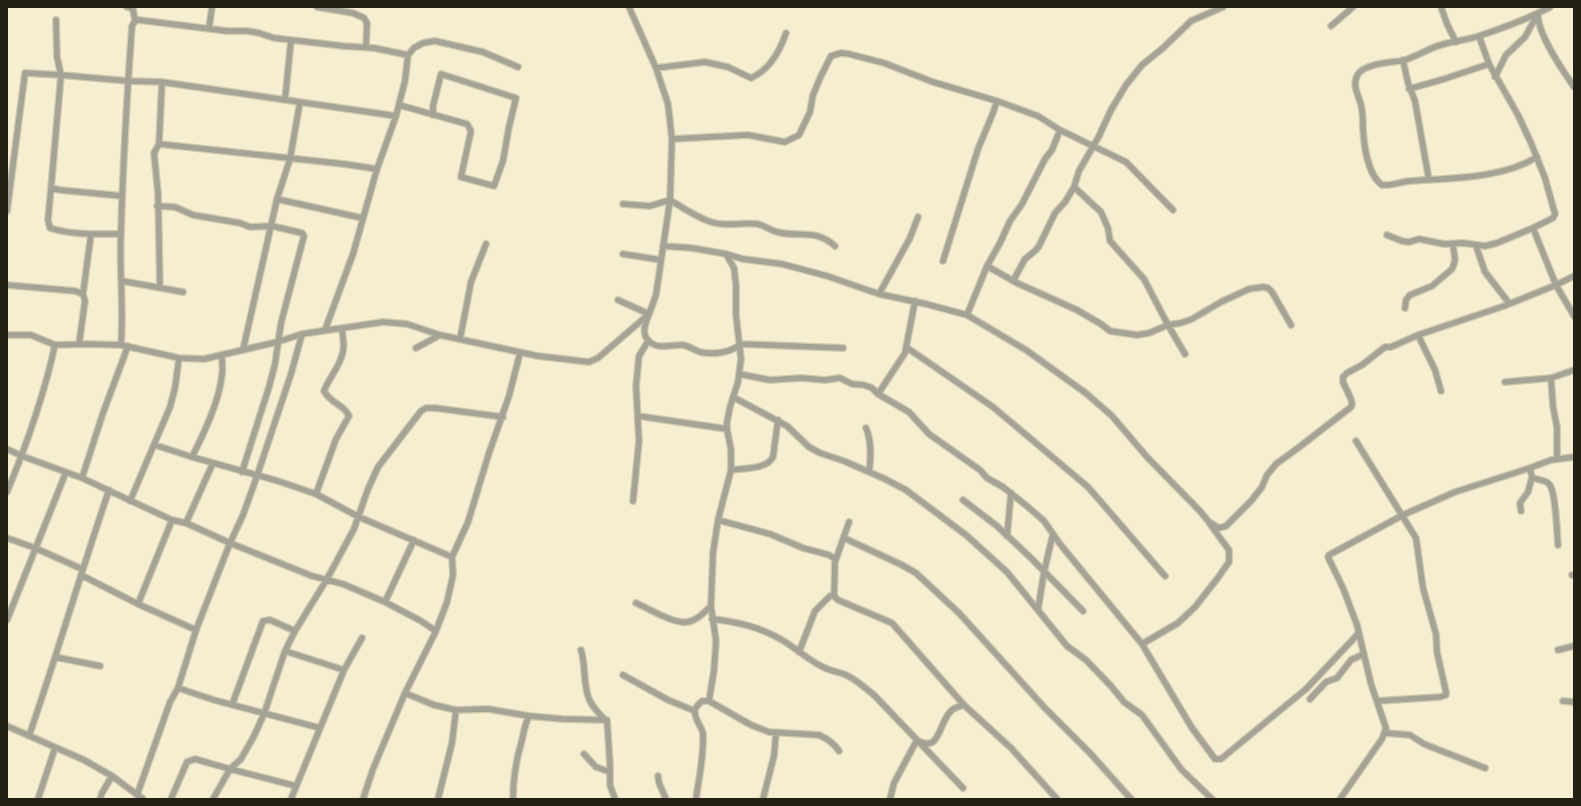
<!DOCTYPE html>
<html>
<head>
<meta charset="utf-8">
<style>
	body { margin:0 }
	#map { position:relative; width:1581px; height:806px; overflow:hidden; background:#f6eed1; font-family:Inter,sans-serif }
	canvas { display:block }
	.frame { position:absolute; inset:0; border:8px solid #232015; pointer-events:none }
</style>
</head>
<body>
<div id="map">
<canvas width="1581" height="806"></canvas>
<div class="frame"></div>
</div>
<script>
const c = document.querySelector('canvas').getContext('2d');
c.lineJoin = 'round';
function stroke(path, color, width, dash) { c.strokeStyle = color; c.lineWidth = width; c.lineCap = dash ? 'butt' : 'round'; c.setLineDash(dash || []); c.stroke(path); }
const street = new Path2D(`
	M 317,7 L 353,13 L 364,18 L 367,23 L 366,47
	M 1441,7 L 1447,24 L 1456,42
	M 1538,13 C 1536,32 1563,71 1574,87
	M 56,20 L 57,57 L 61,75 L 128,81 L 162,82 L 396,116
	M 135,21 L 139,20 L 227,31 L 247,31 L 259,33 L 274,38 L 343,46 L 374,48 L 408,55
	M 1331,26 L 1353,7
	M 209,28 L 212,7
	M 1403,60 L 1408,83 L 1415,101 L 1429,180
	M 656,68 L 705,62 L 728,67 L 751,78 C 769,70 780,51 786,33
	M 1495,77 L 1506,55 L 1525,37 L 1537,15
	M 1409,89 L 1444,79 L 1489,64
	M 285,100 L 291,40
	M 399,105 L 467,124 L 471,131 L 461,177 L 494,186 L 503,161 L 509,127 L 516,98 L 441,74 L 433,106 L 433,115
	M 672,139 L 748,135 L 785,142 L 799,135 L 810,112 L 813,95 L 820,78 L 831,56 L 841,53 L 849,54 L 884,63 L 933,82 L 997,101 L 1038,116 L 1060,130 L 1126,162 L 1173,210
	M 159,144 L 344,164 L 377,169
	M 1537,157 C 1502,179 1450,178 1410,181 C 1400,182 1391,186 1382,185 C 1368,175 1364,146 1363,129 C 1363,122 1363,112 1361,105 C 1359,96 1352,86 1357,76 C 1362,64 1390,62 1401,61 C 1412,59 1429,48 1441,45 C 1453,41 1467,40 1479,36 C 1503,28 1528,19 1550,7
	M 1074,187 L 1101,212 L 1108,228 L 1110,241 L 1144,279 L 1168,325 L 1185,354
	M 51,188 L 48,220 L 50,228 C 71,235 98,234 120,234
	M 277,199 L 362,218
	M 623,204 L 650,206 L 670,200 C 683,208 696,217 711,222 C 726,227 741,222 757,224 C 764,225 769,230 777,232 C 799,238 815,228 835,246
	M 157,206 L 175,207 L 193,215 L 240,223 L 250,227 L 272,226 L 302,233 L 304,236 L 281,323 L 275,364 L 269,387 L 242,472
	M 7,211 L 25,73 L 61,75 L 51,188 L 60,190 L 122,196
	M 1533,228 L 1556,285 L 1574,316
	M 1387,235 L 1402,241 L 1409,242 L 1419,239 L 1444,244 L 1463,243 L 1485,246 L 1497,243 L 1533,228 L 1553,218 L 1555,214 L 1545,178 L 1531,143 L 1518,115 L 1489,64 L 1479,36
	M 663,246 L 692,248 L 726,254 L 743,259 L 782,264 L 827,276 L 879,294 L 926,304 L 967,315 L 1026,350 L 1087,394 L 1112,416 L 1147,457 L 1199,510 L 1209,522 L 1219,528 L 1226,526 L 1251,501 L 1262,487 L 1267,475 L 1276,464 L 1298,448 L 1351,407 L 1352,404 L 1351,399 L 1343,382 L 1343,377 L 1347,373 L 1362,365 L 1385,347 L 1391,347 L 1418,335 L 1504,306 L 1556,285 L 1574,276
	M 1476,246 L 1485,272 L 1509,303
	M 623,254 L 661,260
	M 943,261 L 978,149 L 993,113 L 997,101
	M 987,266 L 1017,283 L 1077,310 L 1101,324 L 1110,331 L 1137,335 L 1149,333 L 1168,325 L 1181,323 L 1192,319 L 1221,302 L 1249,289 L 1263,287 L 1268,288 L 1272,292 L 1291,325
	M 122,281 L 183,292
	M 1013,281 L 1025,259 L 1036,250 L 1039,246 L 1055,213 L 1065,202 L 1074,187 L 1079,171 L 1099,136 L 1111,110 L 1126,85 L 1142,65 L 1163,48 L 1191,21 L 1223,7
	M 7,285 L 75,291 L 83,294 L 85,301 L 79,344
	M 160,288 L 158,193 L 154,153 L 159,144 L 162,82
	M 83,294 L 91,234
	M 879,294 L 910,238 L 918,217
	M 618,300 L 649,314 C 646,322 641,333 648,340 C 656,351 673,344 683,345 C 689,346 694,350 700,352 C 713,355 730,353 741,344 L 843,348
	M 1405,308 L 1406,300 L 1410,295 L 1432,286 L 1452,269 L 1454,264 L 1455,259 L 1453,245
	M 967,315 L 987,266 L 1000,243 L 1010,221 L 1022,204 L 1045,159 L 1052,150 L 1060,130
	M 325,330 L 353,254 L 377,169 L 396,116 L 405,81 L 408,55 L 414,48 L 423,43 L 435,41 L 483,52 L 518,67
	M 7,335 L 31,335 L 55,345
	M 1418,335 L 1435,370 L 1441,391
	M 460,339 L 471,282 L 486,244
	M 121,345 C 124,307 119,270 121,232 C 123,163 127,95 132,26 L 135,21 L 133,9 L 127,7
	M 906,347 L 993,407 L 1088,487 L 1165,576
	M 416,348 L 440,335
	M 243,350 L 277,199 L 290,159 L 300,102
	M 739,374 L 770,380 L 801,378 L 825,380 L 840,378 L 852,384 L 864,385 L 872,388 L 878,394 L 909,412 L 929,434 L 980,470 L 987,478 L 1003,487 L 1028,507 L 1044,521 L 1060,544 L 1142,644 L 1192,728 L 1215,759 L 1221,759 L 1306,689 L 1359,633
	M 1551,378 L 1553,407 L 1557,427 L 1557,458
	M 1505,382 L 1551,378 L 1574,370
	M 878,394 L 905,353 L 915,301
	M 733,397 L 787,426 L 809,447 L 820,453 L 844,461 L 885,479 L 906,490 L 966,535 L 1007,572 L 1067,646 L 1086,660 L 1111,686 L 1124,702 L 1142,715 L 1181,769 L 1212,799
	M 638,416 L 727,429
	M 866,428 C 872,442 871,457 869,472
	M 1356,441 L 1416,538 L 1423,588 L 1436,634 L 1437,652 L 1446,692 L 1446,695 L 1440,697 L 1377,701
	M 155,445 L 192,457 L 278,481 L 316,494 L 359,517 L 452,557
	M 7,449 L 22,456 L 82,478 L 172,520 L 186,523 L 230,543 L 312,576 L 343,584 L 385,602 L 421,621 L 436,631
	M 192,457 C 204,433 219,402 222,375 C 223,369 222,362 222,356
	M 1530,468 L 1532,477 C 1538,481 1545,479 1549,484 C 1556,491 1557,534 1558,545
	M 731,470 C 744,468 766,470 773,457 L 778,420
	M 82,478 L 103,413 L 128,346
	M 7,492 C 27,444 44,395 55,345 L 85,344 L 121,345 L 179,358 L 204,359 L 277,342 L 302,334 L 383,322 L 407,324 L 440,335 L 538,356 L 589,362 L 598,358 L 649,314 L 656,295 L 670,200 L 672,139 L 668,104 L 656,68 L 629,7
	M 316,494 L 336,439 L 349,416 C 344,404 331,404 324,391 C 329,377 341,366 343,351 C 345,343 342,335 342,328
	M 963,500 L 997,526 L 1031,558 L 1083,611
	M 130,501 L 170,407 L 175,388 L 179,358
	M 633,501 L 639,441 L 636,386 L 639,356 L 648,341
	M 1521,511 L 1520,503 L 1528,492 L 1532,477
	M 718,520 L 770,534 L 803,548 L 829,555 L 835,559 L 835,562
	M 849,522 L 835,562 L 834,596 L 838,600 L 892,623 L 964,705 L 1011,748 L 1057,799
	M 186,523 L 213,463
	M 1007,536 L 1011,493
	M 7,538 L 35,548 L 82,569
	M 844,538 L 902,565 L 916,573 L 959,613 L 1044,707 L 1090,753 L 1131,799
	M 81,575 L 138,604 L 196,630
	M 1572,575 L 1574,575
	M 385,602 L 414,540
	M 636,603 C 650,609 678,627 691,621 C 699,619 705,611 711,606
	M 138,604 L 172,520
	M 1038,610 L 1044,572 L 1053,534
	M 712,619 C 738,622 760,627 782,640 C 796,648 808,660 823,667 C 830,671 839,672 846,675 C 857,680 865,688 874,695 L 963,788
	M 7,620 L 66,472
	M 1142,644 L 1178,623 L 1195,607 L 1217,579 L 1229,562 L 1229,550 L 1210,524
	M 581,650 C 586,666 583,685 589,699 C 592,707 599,713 604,719
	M 1558,650 L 1574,646
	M 285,651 L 344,670 L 291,799
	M 799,652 L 815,611 L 830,596
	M 55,657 L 100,666
	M 344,670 L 362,638
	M 623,675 L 668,700 L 695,711
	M 178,688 L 214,700 L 320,728
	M 405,693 L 434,705 L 456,710 L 488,709 L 529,716 L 563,719 L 607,720 L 610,765 L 610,785 L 615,799
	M 1310,699 L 1326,682 L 1337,678 L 1351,660 L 1364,654
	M 709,701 L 714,670 L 716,641 L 711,606 L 713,553 L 718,520 L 731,470 L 731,450 L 727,429 L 727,422 L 730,407 L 738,382 L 741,359 L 736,315 L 736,285 L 734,268 L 726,254
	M 1563,701 L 1574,702
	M 232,705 L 263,621 L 270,620 L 295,631
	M 7,726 L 84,760 L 112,776 L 143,799
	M 1385,733 L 1410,735 L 1424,744 L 1485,768
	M 29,736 C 57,655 81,572 109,490
	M 921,742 C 939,751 940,722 950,712 C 953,708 960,706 964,705
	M 584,754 L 596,767 L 610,772
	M 658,776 L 659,783 L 666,799
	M 137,795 L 170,702 L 178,688 L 196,630 L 230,543 L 243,515 L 257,476 L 291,374 L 302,334
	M 38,799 L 55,748
	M 100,799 L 102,793 L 112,776
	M 171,799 L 187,762 L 195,759 L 230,769 L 296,786
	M 213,799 L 230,769 L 241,759 L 254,736 L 264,714 L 285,651 L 295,631 L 327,579 L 354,529 L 368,489 L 378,467 L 421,411 L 426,408 L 435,408 L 503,417
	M 363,799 L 373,769 L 405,693 L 436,631 L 447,602 L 453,575 L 452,557 L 468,522 L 489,453 L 509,396 L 520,353
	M 438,799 L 452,743 L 456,710
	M 513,799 C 513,778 516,760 522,740 C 524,731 525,724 529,716
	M 696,799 C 699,777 704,757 703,734 C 702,726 694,720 695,711 C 695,707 699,704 702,701 L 709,701 L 751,725 L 769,732 L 819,735 C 828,739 834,743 839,751
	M 763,799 L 774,756 L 776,733
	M 890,799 L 894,783 L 917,740
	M 1340,799 L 1382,739 L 1386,728 L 1371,684 L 1357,625 L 1343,588 L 1328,557 L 1329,555 L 1403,515 L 1455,492 L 1530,468 L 1551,460 L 1574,457`);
stroke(street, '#d0c9af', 8);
stroke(street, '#a5a296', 5.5);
</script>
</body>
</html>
